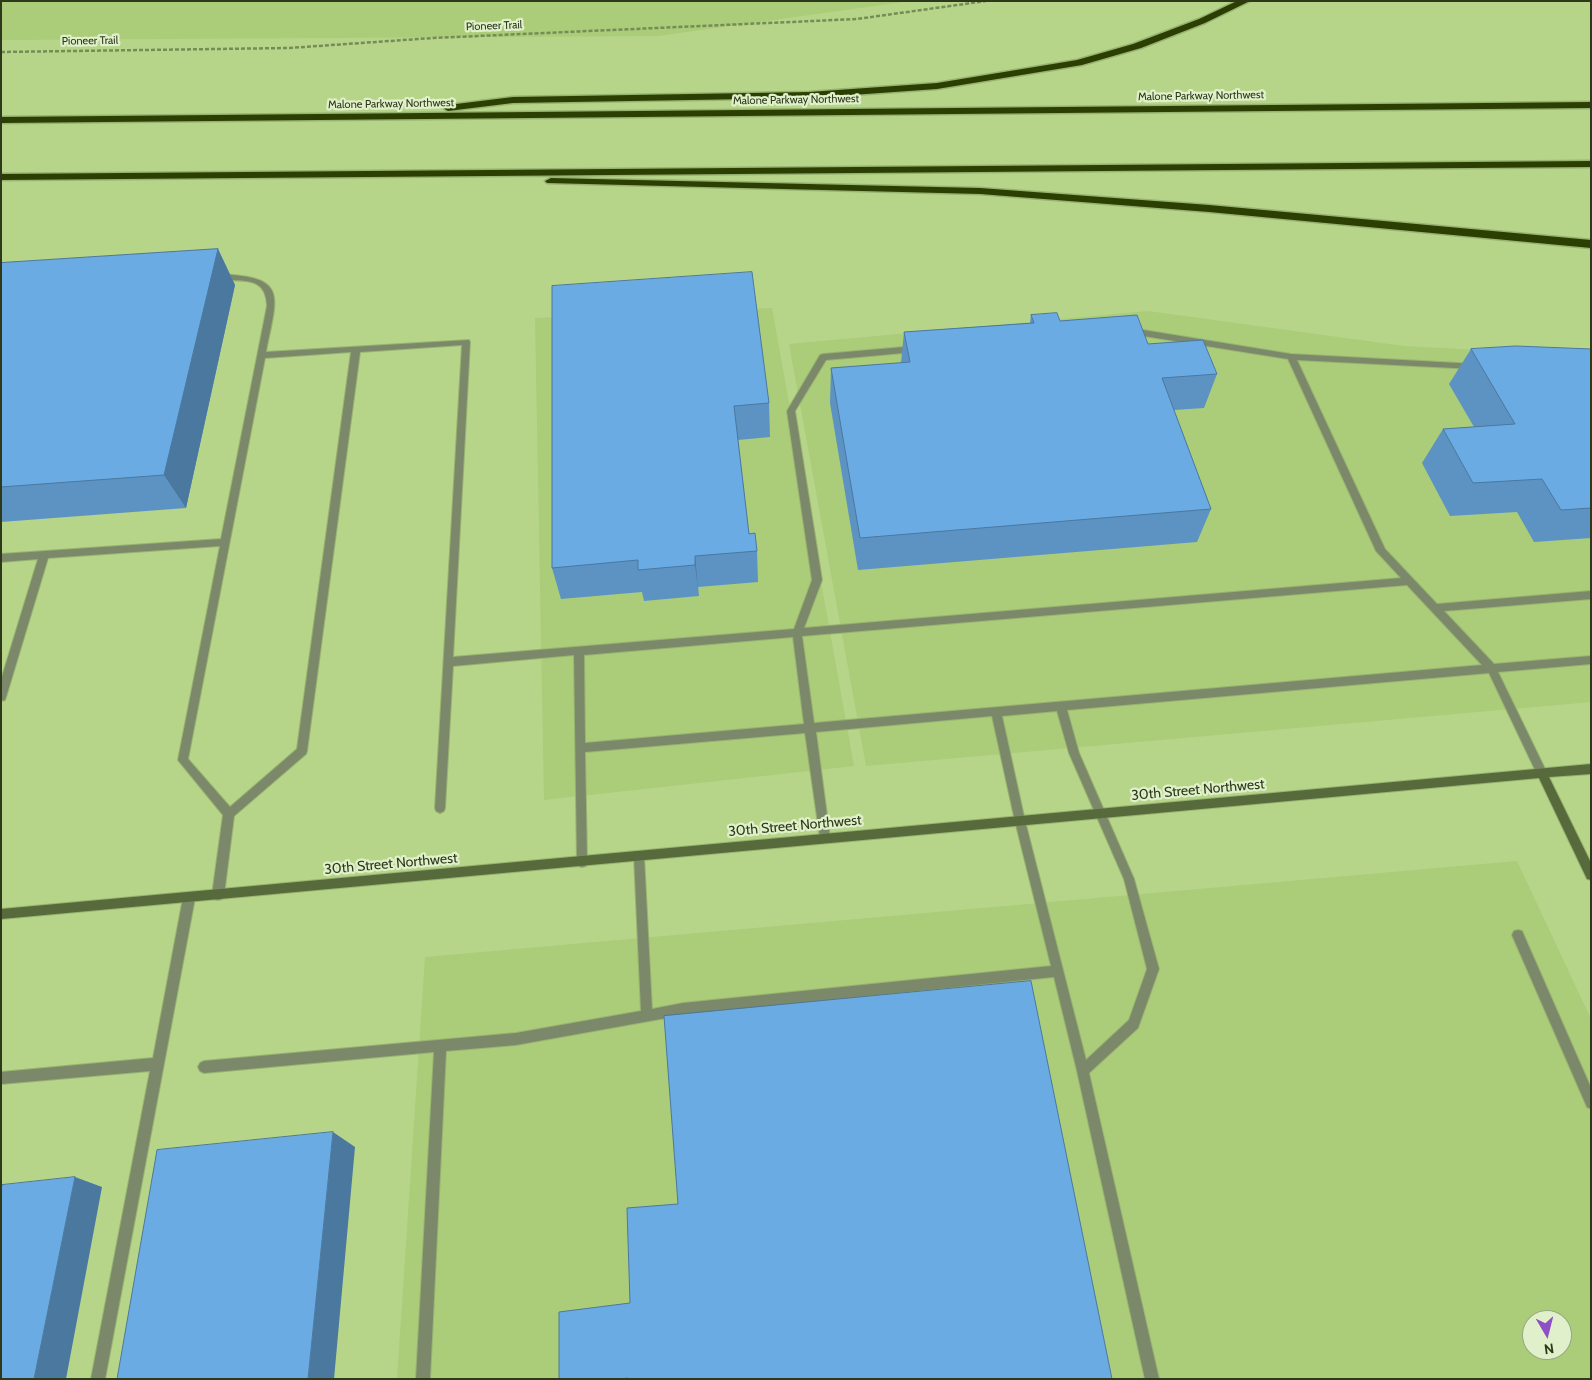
<!DOCTYPE html>
<html>
<head>
<meta charset="utf-8">
<style>
	body { margin:0 }
	#map { position:relative; width:1592px; height:1380px; overflow:hidden; background:#b6d589; font-family:Cabin,sans-serif }
	canvas { display:block }
	.frame { position:absolute; inset:0; border:2px solid #2d391a; pointer-events:none }
	.north { position:absolute; left:1522px; top:1310px; width:50px; height:50px; box-sizing:border-box; background:#dff0ca; border:1px solid #98a784; border-radius:50%; rotate:172deg; font-size:14px; font-weight:700; line-height:20px; text-align:center; color:#2d391a }
	.north::after { content:''; display:block; margin:auto; width:18px; height:22px; background:#9050c5; clip-path:polygon(50% 0,100% 100%,50% 72%,0 100%) }
</style>
</head>
<body>
<div id="map">
<canvas width="1592" height="1380"></canvas>
<div class="frame"></div>
<div class="north">N</div>
</div>
<script>
const c = document.querySelector('canvas').getContext('2d');
c.lineJoin = 'round';
function fill(path, color) { c.fillStyle = color; c.fill(path, 'evenodd'); }
function stroke(path, color, width, dash) { c.strokeStyle = color; c.lineWidth = width; c.lineCap = dash ? 'butt' : 'round'; c.setLineDash(dash || []); c.stroke(path); }
function label(font, color, halo, rows, align = 'center') {
  c.font = font + ' Cabin,sans-serif'; c.lineWidth = 4.5; c.setLineDash([]); c.textBaseline = 'middle'; c.strokeStyle = halo; c.fillStyle = color; for (const [text, x, y, turn = 0] of rows) {
    c.save(); c.translate(x, y); c.rotate((+turn || 0) * Math.PI / 180); c.textAlign = isNaN(turn) ? turn : align; if (halo) c.strokeText(text, 0, 0); c.fillText(text, 0, 0); c.restore();
  }
}
const built = new Path2D(`
	M 1,1 L 911,1 L 658,36 L 1,40 Z
	M 772,308 L 854,766 L 544,800 L 535,318 Z
	M 1148,311 L 1404,346 L 1591,356 L 1591,702 L 866,766 L 789,344 Z
	M 1517,861 L 1591,1019 L 1591,1379 L 397,1379 L 425,957 ZM 1532,1320 L 1562,1320 L 1562,1350 L 1532,1350 Z`);
const path = new Path2D(`
	M 1,52 L 289,48 L 433,38 L 857,19 L 986,1`);
const lane = new Path2D(`
	M 219,274 C 289,277 277,295 266,352 L 469,340 L 470,342 L 453,657 L 794,629 L 812,580 L 787,411 L 820,355 L 823,354 L 915,346 L 919,349 L 915,352 L 826,360 L 795,411 L 822,580 L 804,628 L 1401,578 L 1376,551 L 1288,359 L 1131,334 L 1127,331 L 1131,328 L 1291,354 L 1477,364 L 1478,366 L 1474,369 L 1297,360 L 1385,549 L 1437,604 L 1591,591 L 1591,599 L 1444,611 L 1494,664 L 1591,656 L 1591,664 L 1498,672 L 1547,773 L 1546,776 L 1542,778 L 1538,776 L 1489,673 L 1067,710 L 1079,753 L 1134,879 L 1159,969 L 1138,1028 L 1089,1073 L 1159,1379 L 1145,1379 L 1077,1071 L 1054,977 L 683,1015 L 516,1045 L 446,1051 L 430,1379 L 416,1379 L 434,1052 L 204,1073 L 200,1071 L 198,1067 L 200,1063 L 204,1061 L 516,1033 L 641,1011 L 634,856 L 635,852 L 639,851 L 643,852 L 644,856 L 652,1009 L 683,1003 L 1051,966 L 1015,821 L 992,716 L 816,732 L 830,838 L 829,841 L 825,843 L 821,841 L 820,838 L 805,733 L 585,752 L 587,862 L 586,866 L 582,867 L 578,866 L 577,862 L 574,655 L 453,666 L 445,808 L 444,811 L 440,813 L 436,811 L 435,808 L 462,345 L 360,352 L 307,751 L 306,754 L 234,816 L 224,895 L 222,899 L 218,900 L 214,899 L 212,895 L 223,815 L 178,760 L 220,546 L 48,558 L 6,697 L 5,700 L 1,701 L 1,680 L 38,559 L 1,562 L 1,554 L 221,539 L 267,306 C 266,273 239,283 216,279 L 216,275 ZM 351,352 L 297,749 L 230,807 L 188,759 L 265,358 ZM 1407,585 L 1482,665 L 814,723 L 802,636 ZM 793,637 L 804,724 L 585,743 L 584,655 ZM 1057,711 L 1069,753 L 1124,879 L 1147,969 L 1129,1020 L 1086,1060 L 1025,821 L 1002,716 Z
	M 189,893 L 193,894 L 195,898 L 105,1379 L 91,1379 L 150,1071 L 1,1084 L 1,1072 L 153,1058 L 183,898 L 185,894 Z
	M 1518,930 L 1522,931 L 1591,1088 L 1591,1109 L 1587,1107 L 1512,935 L 1514,931 Z`);
const secondary = new Path2D(`
	M 1591,764 L 1591,774 L 1549,777 L 1591,863 L 1591,880 L 1587,879 L 1539,778 L 1,919 L 1,909 Z`);
const highway = new Path2D(`
	M 1237,1 L 1250,1 L 1205,23 L 1141,48 L 1082,65 L 937,89 L 809,98 L 513,103 L 448,111 L 443,108 L 448,105 L 513,97 L 809,92 L 937,83 L 1077,60 L 1133,44 L 1199,19 Z
	M 1591,102 L 1591,108 L 1,123 L 1,117 Z
	M 1591,161 L 1591,167 L 1,180 L 1,174 Z
	M 551,178 L 980,188 L 1209,205 L 1591,240 L 1591,248 L 1209,212 L 980,194 L 547,183 L 545,181 Z`);
const wall = new Path2D(`
	M 218,249 L 235,285 L 186,508 L 1,522 L 1,263 Z
	M 552,286 L 769,403 L 770,437 L 738,440 L 749,534 L 757,551 L 758,582 L 698,587 L 699,596 L 644,601 L 642,592 L 561,599 L 552,568 Z
	M 1031,315 L 1060,321 L 1148,344 L 1217,374 L 1204,408 L 1174,410 L 1211,509 L 1197,542 L 858,570 L 830,403 L 831,368 L 901,363 L 904,332 L 1030,323 Z
	M 1471,349 L 1591,349 L 1591,538 L 1534,542 L 1517,512 L 1450,516 L 1422,463 L 1443,429 L 1474,427 L 1449,384 Z`);
const shadedWall = new Path2D(`
	M 218,249 L 235,285 L 186,508 L 164,475 Z
	M 695,556 L 698,587 L 699,596 L 695,565 Z
	M 333,1132 L 355,1147 L 334,1379 L 308,1379 Z
	M 75,1177 L 102,1187 L 66,1379 L 34,1379 Z`);
const building = new Path2D(`
	M 218,249 L 164,475 L 1,487 L 1,263 Z
	M 752,272 L 769,403 L 734,406 L 749,534 L 755,533 L 757,551 L 695,556 L 695,565 L 638,570 L 638,560 L 552,568 L 552,286 Z
	M 1057,313 L 1060,321 L 1137,315 L 1148,344 L 1203,340 L 1217,374 L 1162,378 L 1211,509 L 860,538 L 831,368 L 910,362 L 904,332 L 1034,323 L 1031,315 Z
	M 1516,346 L 1591,349 L 1591,508 L 1561,510 L 1542,479 L 1473,483 L 1443,429 L 1515,424 L 1471,349 Z
	M 1031,981 L 1112,1379 L 628,1379 L 628,1378 L 620,1379 L 559,1379 L 559,1312 L 630,1303 L 627,1208 L 678,1204 L 664,1016 Z
	M 333,1132 L 308,1379 L 117,1379 L 157,1150 Z
	M 75,1177 L 34,1379 L 1,1379 L 1,1190 L 2,1185 Z`);
const farStreetnames = [
	["Pioneer Trail",494,26,-2],
	["Pioneer Trail",90,41,-1],
	["Malone Parkway Northwest",1201,96,-1],
	["Malone Parkway Northwest",796,100,-1],
	["Malone Parkway Northwest",391,104,-1]
];
const streetNames = [
	["30th Street Northwest",1198,790,-5],
	["30th Street Northwest",795,826,-5],
	["30th Street Northwest",391,864,-5]
];
fill(built, '#abcc79');
stroke(lane, '#98b371', 2);
stroke(secondary, '#98b371', 2);
stroke(highway, '#98b371', 3);
stroke(path, '#768c55', 2.5, [4, 2]);
fill(lane, '#7b896a');
fill(secondary, '#576a3c');
fill(highway, '#2c3f02');
fill(wall, '#5c93c3');
fill(shadedWall, '#4b789f');
fill(building, '#6babe3');
stroke(building, '#4b789f', 1);
label('11px', '#2d391a', '#dff0ca', farStreetnames);
label('14px', '#2d391a', '#dff0ca', streetNames);
</script>
</body>
</html>
